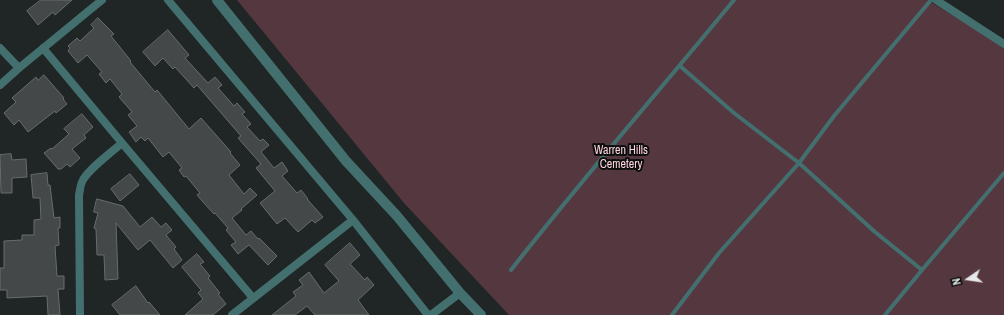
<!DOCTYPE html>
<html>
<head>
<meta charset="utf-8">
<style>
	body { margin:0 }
	#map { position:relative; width:1004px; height:315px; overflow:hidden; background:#202525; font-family:"Archivo Narrow",sans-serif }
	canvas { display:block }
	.north { position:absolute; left:948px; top:259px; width:40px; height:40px; -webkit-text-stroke:3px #0c0d0d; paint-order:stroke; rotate:257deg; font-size:11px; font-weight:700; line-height:16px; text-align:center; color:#e6e9e9 }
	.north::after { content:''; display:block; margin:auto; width:14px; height:18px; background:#e6e9e9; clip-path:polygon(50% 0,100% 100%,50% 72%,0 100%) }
</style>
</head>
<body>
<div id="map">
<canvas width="1004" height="315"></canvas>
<div class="north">N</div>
</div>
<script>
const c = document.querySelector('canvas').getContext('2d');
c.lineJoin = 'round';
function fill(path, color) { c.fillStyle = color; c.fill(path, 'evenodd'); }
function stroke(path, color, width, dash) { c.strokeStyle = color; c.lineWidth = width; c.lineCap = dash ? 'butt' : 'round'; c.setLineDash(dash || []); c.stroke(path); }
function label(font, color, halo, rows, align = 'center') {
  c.font = font + ' "Archivo Narrow",sans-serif'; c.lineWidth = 4; c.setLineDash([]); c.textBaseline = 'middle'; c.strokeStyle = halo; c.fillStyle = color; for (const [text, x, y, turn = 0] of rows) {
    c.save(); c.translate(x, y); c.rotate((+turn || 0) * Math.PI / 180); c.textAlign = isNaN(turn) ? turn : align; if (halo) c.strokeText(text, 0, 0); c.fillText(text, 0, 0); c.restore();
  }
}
const green = new Path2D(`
	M 237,0 L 927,0 L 1004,46 L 1004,315 L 509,315 L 404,203 Z`);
const building = new Path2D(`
	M 41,0 L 72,0 L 55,15 L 53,12 L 38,25 L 27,11 Z
	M 98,18 L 114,34 L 111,36 L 131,61 L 130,62 L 155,92 L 157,90 L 189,129 L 201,118 L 231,152 L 230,153 L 240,165 L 229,175 L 244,194 L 250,188 L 257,195 L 241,209 L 242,210 L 232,218 L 246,235 L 251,231 L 258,239 L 259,238 L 277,256 L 268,265 L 249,245 L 238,254 L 231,245 L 236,242 L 226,230 L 228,228 L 215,213 L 214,214 L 203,202 L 197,195 L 200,193 L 186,176 L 184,177 L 179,170 L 182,168 L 169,152 L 163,157 L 148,138 L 145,141 L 141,137 L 136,142 L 129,132 L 137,126 L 128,115 L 132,112 L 119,97 L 122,94 L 110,79 L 106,83 L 99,74 L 102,72 L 87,55 L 78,63 L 68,51 L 70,48 L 68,46 L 77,38 L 80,41 L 94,28 L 91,25 Z
	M 168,30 L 189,55 L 185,58 L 208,83 L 215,77 L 222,85 L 218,88 L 234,106 L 237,103 L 245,112 L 242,114 L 251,124 L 247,127 L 260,141 L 263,139 L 269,145 L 261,152 L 274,168 L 282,162 L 288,171 L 282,176 L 297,193 L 301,190 L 308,199 L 307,199 L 323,217 L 315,223 L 312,220 L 298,232 L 285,218 L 277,224 L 260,203 L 275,191 L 256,168 L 261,164 L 238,138 L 241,136 L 197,85 L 194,88 L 175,67 L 173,69 L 163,58 L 155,66 L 143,52 Z
	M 44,75 L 64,98 L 63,99 L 67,104 L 56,113 L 55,111 L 28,132 L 19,120 L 14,125 L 4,113 L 16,102 L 12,98 L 36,77 L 38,80 Z
	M 82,114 L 93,127 L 84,135 L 86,138 L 72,149 L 80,158 L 70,167 L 67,164 L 61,169 L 58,169 L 44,153 L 51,148 L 52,149 L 69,134 L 64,129 Z
	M 11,154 L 12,160 L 26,159 L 27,177 L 12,178 L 12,193 L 1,193 L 0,155 Z
	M 47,173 L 48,185 L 50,185 L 54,218 L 60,217 L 60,228 L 58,228 L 59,245 L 55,246 L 57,276 L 64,276 L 64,289 L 58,289 L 60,315 L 48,315 L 47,296 L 7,298 L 7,290 L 0,290 L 0,268 L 4,268 L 4,241 L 22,240 L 22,235 L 34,235 L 34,220 L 41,219 L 40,198 L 33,198 L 31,175 Z
	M 130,174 L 139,185 L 120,201 L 111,189 Z
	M 97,199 L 123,206 L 140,227 L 152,217 L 161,227 L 166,223 L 172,230 L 166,235 L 176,247 L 174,249 L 182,260 L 173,268 L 150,240 L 138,250 L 116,223 L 118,279 L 105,280 L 104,255 L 97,255 L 96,229 L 94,228 L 98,213 L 94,212 Z
	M 350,243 L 360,255 L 350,264 L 365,280 L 367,277 L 374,285 L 358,300 L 369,315 L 315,315 L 307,306 L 295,315 L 272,315 L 296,296 L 293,292 L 303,285 L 299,280 L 309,272 L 324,293 L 339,281 L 325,265 Z
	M 197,254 L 204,262 L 200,264 L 210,276 L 208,278 L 220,293 L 218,294 L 226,304 L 213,315 L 185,315 L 203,299 L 198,293 L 201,290 L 182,267 Z
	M 136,286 L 148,303 L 149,302 L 160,315 L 120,315 L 112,305 Z`);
const service = new Path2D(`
	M 680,66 L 734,113 L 799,163 L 875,232 L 922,270
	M 511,270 C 583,178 660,90 734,0
	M 672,315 L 719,253 L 799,163 L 834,116 L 931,0
	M 885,315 L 922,270 L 1004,173`);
const minor = new Path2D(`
	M 168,0 L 353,220 L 428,315
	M 936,0 L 1004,44
	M 0,48 L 19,68
	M 43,48 L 122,143 C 112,152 86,171 82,182 C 80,186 80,191 79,195 L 80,315
	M 0,85 L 19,68 L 102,0
	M 122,143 L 253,298
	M 232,315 L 353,220
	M 431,315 L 460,293`);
const tertiary = new Path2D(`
	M 217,0 L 346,161 L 397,216 L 460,293 L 481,315`);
const parkNames = [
	["Warren Hills",621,151],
	["Cemetery",621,165]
];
fill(green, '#553740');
fill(building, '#444848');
stroke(building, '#676c6c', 1);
stroke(service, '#43706e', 4);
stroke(minor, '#43706e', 8);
stroke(tertiary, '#43706e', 10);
label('12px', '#fbd2dd', '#0c0d0d', parkNames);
</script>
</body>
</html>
